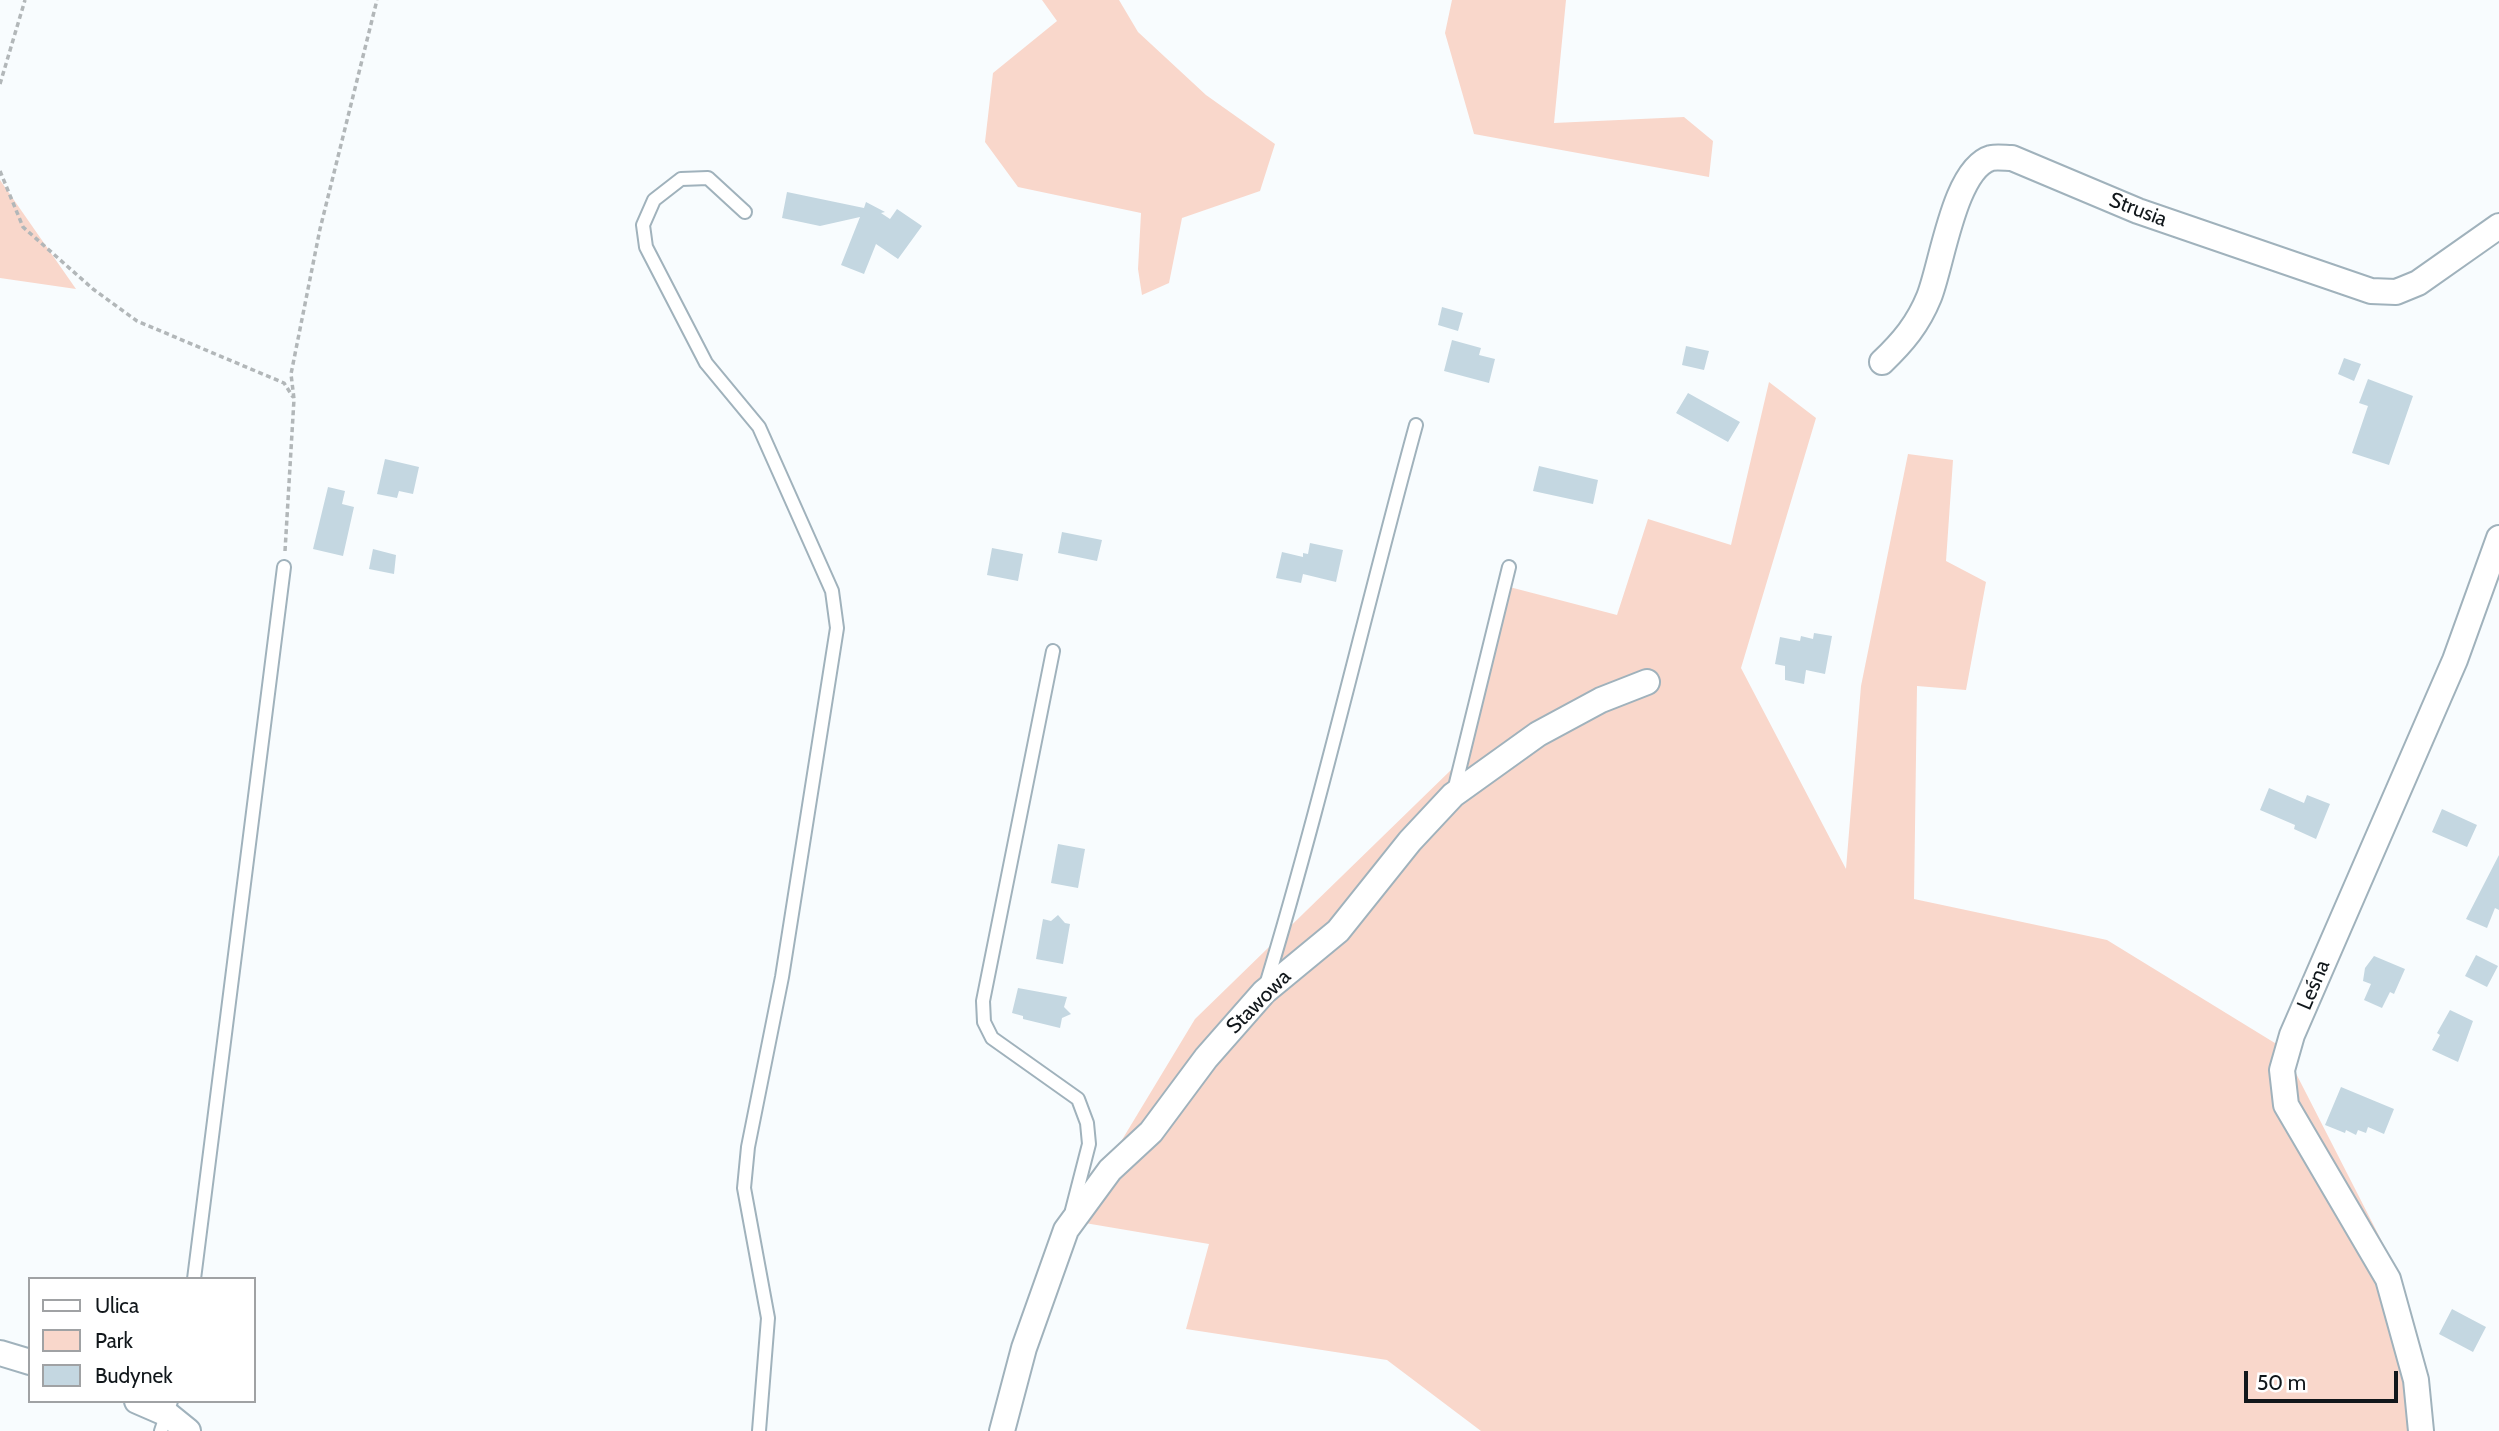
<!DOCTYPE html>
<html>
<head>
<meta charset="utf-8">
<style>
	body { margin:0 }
	#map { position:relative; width:2499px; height:1431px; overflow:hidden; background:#f8fcfe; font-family:Cabin,sans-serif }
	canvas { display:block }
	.legend { position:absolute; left:28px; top:1277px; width:228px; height:126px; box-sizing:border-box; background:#fff; border:2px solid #a0a2a4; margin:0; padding:9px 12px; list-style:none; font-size:21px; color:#11171b }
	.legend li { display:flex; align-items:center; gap:14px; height:35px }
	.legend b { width:35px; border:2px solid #a0a2a4 }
	.scale { position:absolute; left:2244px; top:1371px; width:154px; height:32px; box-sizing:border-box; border:4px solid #11171b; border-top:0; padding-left:9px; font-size:21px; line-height:24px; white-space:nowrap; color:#11171b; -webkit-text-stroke:5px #fff; paint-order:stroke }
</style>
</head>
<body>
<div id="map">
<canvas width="2499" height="1431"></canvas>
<ul class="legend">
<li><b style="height:9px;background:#fff"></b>Ulica</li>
<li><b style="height:19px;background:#f9d7cb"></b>Park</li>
<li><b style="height:19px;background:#c4d7e1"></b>Budynek</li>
</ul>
<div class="scale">50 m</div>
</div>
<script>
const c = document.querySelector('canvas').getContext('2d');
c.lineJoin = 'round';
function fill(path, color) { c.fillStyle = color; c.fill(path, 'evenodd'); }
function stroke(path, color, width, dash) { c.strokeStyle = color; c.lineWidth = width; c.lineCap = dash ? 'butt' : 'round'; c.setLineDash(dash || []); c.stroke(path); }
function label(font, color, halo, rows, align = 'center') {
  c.font = font + ' Cabin,sans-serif'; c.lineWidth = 5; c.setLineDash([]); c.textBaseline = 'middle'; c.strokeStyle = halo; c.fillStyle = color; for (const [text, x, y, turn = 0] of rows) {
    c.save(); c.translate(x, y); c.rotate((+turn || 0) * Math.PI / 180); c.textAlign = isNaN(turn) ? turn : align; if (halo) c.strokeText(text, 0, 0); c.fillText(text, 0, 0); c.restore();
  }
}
const green = new Path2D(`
	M 1042,0 L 1119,0 L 1138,32 L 1206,95 L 1275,144 L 1260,191 L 1182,218 L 1169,283 L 1142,295 L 1138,269 L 1141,213 L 1018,187 L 985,142 L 993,73 L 1057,21 Z
	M 1452,0 L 1566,0 L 1554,123 L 1684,117 L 1713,141 L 1709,177 L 1474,134 L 1445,33 Z
	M 0,180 L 76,289 L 0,278 Z
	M 1769,382 L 1816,418 L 1741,668 L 1846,869 L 1861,686 L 1908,454 L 1953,460 L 1946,561 L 1986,582 L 1966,690 L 1917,686 L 1914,899 L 2107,940 L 2283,1048 L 2396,1269 L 2414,1431 L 1481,1431 L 1387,1360 L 1186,1329 L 1209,1244 L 1073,1221 L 1195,1019 L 1452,769 L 1498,584 L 1617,615 L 1648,519 L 1731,545 Z`);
const building = new Path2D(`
	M 787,192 L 864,208 L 866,202 L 885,212 L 881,213 L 890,219 L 897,209 L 922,226 L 898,259 L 876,244 L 864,274 L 841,265 L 860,217 L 820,226 L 782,218 Z
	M 1442,307 L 1463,313 L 1458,331 L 1438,325 Z
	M 1452,340 L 1481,348 L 1479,355 L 1495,359 L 1489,383 L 1444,371 Z
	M 1686,346 L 1709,351 L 1704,370 L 1682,365 Z
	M 2344,358 L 2361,364 L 2354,381 L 2338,374 Z
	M 2368,379 L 2413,396 L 2389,465 L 2352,453 L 2368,406 L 2359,403 Z
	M 1688,393 L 1740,422 L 1728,442 L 1676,413 Z
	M 385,459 L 419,467 L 413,494 L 399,491 L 397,498 L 377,494 Z
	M 1539,466 L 1598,480 L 1593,504 L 1533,491 Z
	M 328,487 L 345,491 L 342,504 L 354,507 L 343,556 L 313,549 Z
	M 1062,532 L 1102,540 L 1097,561 L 1058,553 Z
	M 1310,543 L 1343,550 L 1336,582 L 1303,574 L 1301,583 L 1276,578 L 1282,552 L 1303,557 L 1303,553 L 1308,554 Z
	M 992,548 L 1023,554 L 1018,581 L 987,575 Z
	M 373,549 L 396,555 L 394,574 L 369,569 Z
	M 1814,633 L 1832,636 L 1825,674 L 1806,670 L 1804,684 L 1785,680 L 1785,666 L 1775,664 L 1780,637 L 1800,641 L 1801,636 L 1813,639 Z
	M 2269,788 L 2304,803 L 2307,795 L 2330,804 L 2316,839 L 2294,829 L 2295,825 L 2260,810 Z
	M 2442,809 L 2477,825 L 2467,847 L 2432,832 Z
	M 1058,844 L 1085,849 L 1078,888 L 1051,883 Z
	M 2499,855 L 2499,910 L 2495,908 L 2487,928 L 2466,919 Z
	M 1058,915 L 1065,923 L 1070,924 L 1063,964 L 1036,959 L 1043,919 L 1051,921 Z
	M 2476,955 L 2498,966 L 2487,987 L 2465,976 Z
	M 2374,956 L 2405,969 L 2394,994 L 2390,992 L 2382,1008 L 2364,1000 L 2371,984 L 2363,981 L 2365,968 Z
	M 1018,988 L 1067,997 L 1064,1007 L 1071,1014 L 1062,1018 L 1060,1028 L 1023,1019 L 1023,1016 L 1012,1013 Z
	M 2450,1010 L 2473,1021 L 2458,1062 L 2432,1050 L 2440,1035 L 2437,1033 Z
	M 2341,1087 L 2394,1109 L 2384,1134 L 2368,1127 L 2366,1133 L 2358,1130 L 2356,1135 L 2346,1130 L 2345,1133 L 2325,1125 Z
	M 2452,1309 L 2486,1327 L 2473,1352 L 2439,1334 Z`);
const path = new Path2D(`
	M 0,84 L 25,0
	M 0,171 L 23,227 L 93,289 L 137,321 L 284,383 L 293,397
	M 285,551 L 294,399 L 291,374 L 320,229 L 377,0`);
const lane = new Path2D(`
	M 745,212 L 708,178 L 681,179 L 654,200 L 643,225 L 646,247 L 706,363 L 759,427 L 832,591 L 837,628 L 782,977 L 748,1147 L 744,1188 L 768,1318 L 759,1431
	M 1053,651 L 983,1001 L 984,1022 L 992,1038 L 1078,1099 L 1087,1123 L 1089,1144 L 1072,1210
	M 1454,791 L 1509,567
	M 1266,985 C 1322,800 1365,611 1416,425
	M 194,1279 L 284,567
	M 161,1431 L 171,1401`);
const street = new Path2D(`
	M 1882,362 C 1903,342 1918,324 1929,297 C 1942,265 1954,169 1991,158 C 1997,157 2006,158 2012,158 L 2138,211 L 2371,291 L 2396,292 L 2418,283 L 2499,226
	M 0,1353 L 30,1362
	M 137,1401 L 167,1414 L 188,1431
	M 1002,1431 L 1024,1348 L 1066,1230 L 1110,1170 L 1151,1132 L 1206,1058 L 1264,992 L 1338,931 L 1410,841 L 1453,795 L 1538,734 L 1601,700 L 1647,682
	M 2421,1431 L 2416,1380 L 2388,1279 L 2286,1105 L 2282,1070 L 2292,1035 L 2455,660 L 2499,538`);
const streetNames = [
	["Strusia",2138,210,21],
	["Leśna",2314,985,-67],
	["Stawowa",1259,1002,-45]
];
fill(green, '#f9d7cb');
fill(building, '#c4d7e1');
stroke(lane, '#a0b2bc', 16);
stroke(street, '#a0b2bc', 28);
stroke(path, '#b2b7b9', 3.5, [5, 3.5]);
stroke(lane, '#fff', 12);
stroke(street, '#fff', 24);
label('21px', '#11171b', '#fff', streetNames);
</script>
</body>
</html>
